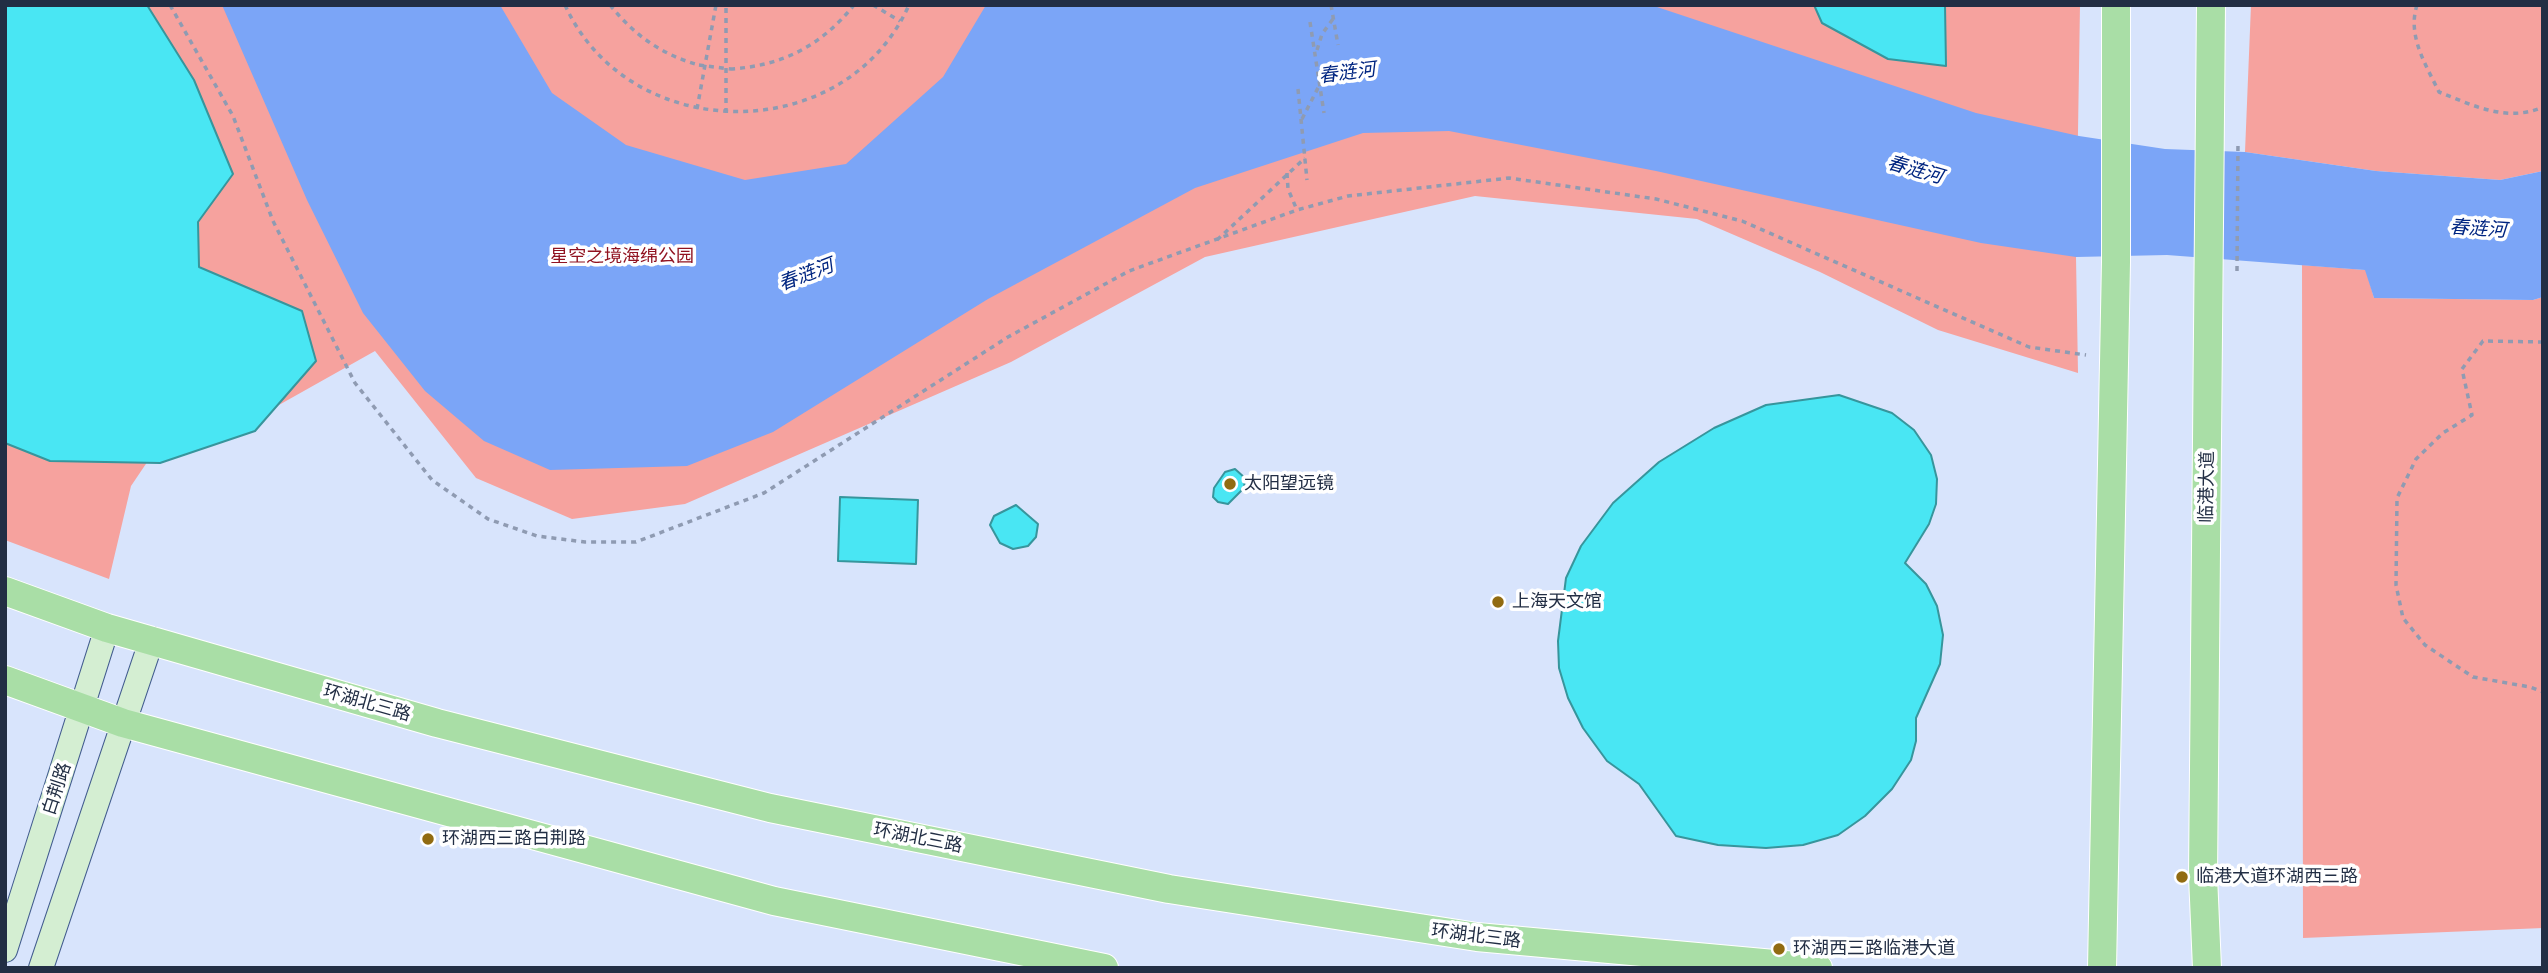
<!DOCTYPE html>
<html>
<head>
<meta charset="utf-8">
<style>
	body { margin:0 }
	#map { position:relative; width:2548px; height:973px; overflow:hidden; background:#d8e4fc; font-family:Inter,sans-serif }
	canvas { display:block }
	.frame { position:absolute; inset:0; border:7px solid #222e44; pointer-events:none }
</style>
</head>
<body>
<div id="map">
<canvas width="2548" height="973"></canvas>
<div class="frame"></div>
</div>
<script>
const c = document.querySelector('canvas').getContext('2d');
c.lineJoin = 'round';
function fill(path, color) { c.fillStyle = color; c.fill(path, 'evenodd'); }
function stroke(path, color, width, dash) { c.strokeStyle = color; c.lineWidth = width; c.lineCap = dash ? 'butt' : 'round'; c.setLineDash(dash || []); c.stroke(path); }
function label(font, color, halo, rows, align = 'center') {
  c.font = font + ' Inter,"Noto Sans SC",sans-serif'; c.lineWidth = 7; c.setLineDash([]); c.textBaseline = 'middle'; c.strokeStyle = halo; c.fillStyle = color; for (const [text, x, y, turn = 0] of rows) {
    c.save(); c.translate(x, y); c.rotate((+turn || 0) * Math.PI / 180); c.textAlign = isNaN(turn) ? turn : align; if (halo) c.strokeText(text, 0, 0); c.fillText(text, 0, 0); c.restore();
  }
}
const green = new Path2D(`
	M 5,5 L 2080,5 L 2076,257 L 2078,373 L 1938,330 L 1820,272 L 1697,219 L 1475,196 L 1205,257 L 1011,362 L 685,504 L 572,519 L 476,478 L 375,351 L 270,410 L 181,412 L 131,486 L 109,579 L 5,540 Z
	M 2251,5 L 2543,5 L 2543,171 L 2500,180 L 2376,171 L 2245,152 Z
	M 2302,265 L 2366,270 L 2374,298 L 2533,300 L 2543,297 L 2543,928 L 2303,938 Z`);
const water = new Path2D(`
	M 222,5 L 500,5 L 552,93 L 626,145 L 745,180 L 846,164 L 943,77 L 986,5 L 1651,5 L 1976,113 L 2079,136 L 2165,149 L 2245,152 L 2376,171 L 2500,180 L 2543,171 L 2543,297 L 2533,300 L 2374,298 L 2365,270 L 2167,255 L 2076,257 L 1981,243 L 1656,171 L 1449,131 L 1363,133 L 1195,188 L 988,299 L 773,432 L 687,466 L 550,470 L 484,441 L 425,391 L 363,313 L 307,200 Z`);
const building = new Path2D(`
	M 5,5 L 147,5 L 194,80 L 233,174 L 198,222 L 199,267 L 302,311 L 316,361 L 255,431 L 160,463 L 50,461 L 5,443 Z
	M 1814,5 L 1945,5 L 1946,66 L 1888,59 L 1822,23 Z
	M 1839,395 L 1892,413 L 1914,430 L 1931,455 L 1937,479 L 1936,504 L 1929,524 L 1905,563 L 1926,584 L 1937,606 L 1943,635 L 1940,664 L 1916,718 L 1916,741 L 1911,760 L 1892,789 L 1865,816 L 1838,835 L 1803,845 L 1766,848 L 1718,845 L 1676,836 L 1639,784 L 1607,761 L 1583,728 L 1568,698 L 1559,668 L 1558,641 L 1566,578 L 1581,546 L 1613,503 L 1659,462 L 1714,428 L 1766,405 Z
	M 1235,469 L 1245,478 L 1244,488 L 1228,504 L 1218,502 L 1213,497 L 1214,488 L 1225,472 Z
	M 840,497 L 918,500 L 916,564 L 838,561 Z
	M 1016,505 L 1038,524 L 1036,537 L 1028,546 L 1013,549 L 1000,543 L 990,525 L 994,516 Z`);
const path = new Path2D(`
	M 170,5 L 233,116 L 273,221 L 355,383 L 432,480 L 488,519 L 537,536 L 585,542 L 636,542 L 764,493 L 1008,337 L 1129,271 L 1297,210 L 1348,196 L 1509,178 L 1656,199 L 1742,221 L 2029,347 L 2086,355
	M 565,5 C 629,146 845,148 909,5
	M 610,5 C 634,35 662,55 699,65
	M 873,5 L 900,21
	M 1331,5 L 1338,45
	M 2417,5 C 2407,36 2426,65 2439,92 C 2472,105 2507,123 2543,107
	M 1310,22 L 1324,113
	M 1317,50 L 1322,34 L 1333,19
	M 730,69 C 782,66 821,46 854,5
	M 1298,89 L 1307,180
	M 697,109 L 716,5
	M 726,113 L 726,5
	M 1302,119 L 1319,86
	M 1287,173 L 1288,189 L 1297,210
	M 1217,240 L 1305,158
	M 2237,271 L 2238,141
	M 2543,342 L 2483,341 L 2462,369 L 2472,415 L 2443,433 L 2416,459 L 2397,498 L 2396,585 L 2403,618 L 2425,645 L 2473,677 L 2530,687 L 2543,692`);
const secondary = new Path2D(`
	M 5,950 L 107,628
	M 41,968 L 152,639`);
const primary = new Path2D(`
	M 5,591 L 107,628 L 437,723 L 770,808 L 1169,889 L 1477,937 L 1818,968
	M 5,680 L 123,723 L 774,901 L 1104,968
	M 2102,968 L 2116,262 L 2116,5
	M 2207,968 L 2203,876 L 2211,5`);
const pathBridge = new Path2D(`
	M 699,65 L 730,69`);
const markers = [
	[1230,484,7,"#916b11"],
	[1498,602,7,"#916b11"],
	[428,839,7,"#916b11"],
	[2182,877,7,"#916b11"],
	[1779,949,7,"#916b11"]
];
const parkNames = [
	["星空之境海绵公园",622,257]
];
const poiNames = [
	["太阳望远镜",1244,484],
	["上海天文馆",1512,602],
	["环湖西三路白荆路",442,839],
	["临港大道环湖西三路",2196,877],
	["环湖西三路临港大道",1793,949]
];
const streetNames = [
	["临港大道",2207,487,-89],
	["环湖北三路",367,703,16],
	["白荆路",57,789,-72],
	["环湖北三路",918,838,11],
	["环湖北三路",1476,936,7]
];
const waterNames = [
	["春涟河",1347,73,-7],
	["春涟河",1915,170,16],
	["春涟河",2478,229,4],
	["春涟河",806,275,-21]
];
fill(green, '#f6a29e');
fill(water, '#7ba5f7');
fill(building, '#49e6f3');
stroke(building, '#37959c', 2);
stroke(secondary, '#425c8e', 26);
stroke(primary, '#fff', 30);
stroke(path, '#8f9bb2', 3.5, [5, 5]);
stroke(secondary, '#d4eed2', 24);
stroke(primary, '#a9dea6', 28);
stroke(pathBridge, '#8f9bb2', 3.5, [5, 5]);
for (const [x, y, r, color] of markers) { const dot = new Path2D(); dot.arc(x, y, r, 0, 2 * Math.PI); c.fillStyle = color; c.fill(dot); stroke(dot, '#fff', 2.5); }
label('18px', '#911321', '#fff', parkNames);
label('18px', '#222e44', '#fff', poiNames, 'left');
label('18px', '#222e44', '#fff', streetNames);
label('italic 19px', '#002580', '#fff', waterNames);
</script>
</body>
</html>
